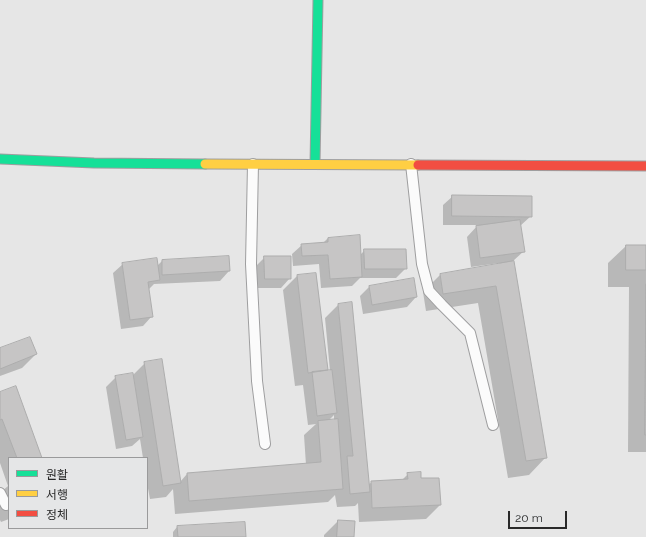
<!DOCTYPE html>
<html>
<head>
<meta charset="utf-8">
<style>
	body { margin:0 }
	#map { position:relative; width:646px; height:537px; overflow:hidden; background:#e6e6e6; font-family:Raleway,"Noto Sans KR",sans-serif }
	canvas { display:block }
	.legend { position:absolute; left:8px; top:457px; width:140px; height:72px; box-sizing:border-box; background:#e5e6e7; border:1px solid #9a9a9b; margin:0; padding:5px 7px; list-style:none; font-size:12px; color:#292929 }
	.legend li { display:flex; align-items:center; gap:8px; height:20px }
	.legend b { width:20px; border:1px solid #9a9a9b }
	.scale { position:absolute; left:508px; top:511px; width:59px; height:18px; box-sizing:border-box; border:2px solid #292929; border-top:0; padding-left:5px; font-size:12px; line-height:14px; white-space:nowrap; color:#292929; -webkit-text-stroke:3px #e5e6e7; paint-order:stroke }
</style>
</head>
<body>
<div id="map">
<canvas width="646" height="537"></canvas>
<ul class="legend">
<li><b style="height:5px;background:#16e098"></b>원활</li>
<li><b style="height:5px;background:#ffcf43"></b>서행</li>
<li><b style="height:5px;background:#f24e42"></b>정체</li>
</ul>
<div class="scale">20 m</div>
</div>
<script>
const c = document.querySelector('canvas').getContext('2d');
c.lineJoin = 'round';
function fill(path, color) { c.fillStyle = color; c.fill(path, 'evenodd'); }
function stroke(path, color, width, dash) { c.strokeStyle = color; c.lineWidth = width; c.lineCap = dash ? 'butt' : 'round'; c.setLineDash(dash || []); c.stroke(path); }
const shadow = new Path2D(`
	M 453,196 L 531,216 L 520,226 L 524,251 L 513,261 L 546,457 L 529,475 L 508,478 L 478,303 L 426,311 L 423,292 L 440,275 L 500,265 L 499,263 L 471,267 L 467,237 L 478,225 L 443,225 L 443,205 Z
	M 328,238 L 360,255 L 365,250 L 406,268 L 396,278 L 360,278 L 352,286 L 321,288 L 319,264 L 293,266 L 292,254 L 302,245 L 323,243 Z
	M 626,246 L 646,246 L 646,452 L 628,452 L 629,287 L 608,287 L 608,263 Z
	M 228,257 L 229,271 L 220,281 L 154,284 L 148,290 L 152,316 L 143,326 L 121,329 L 113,273 L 123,264 L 157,266 L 162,261 Z
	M 265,257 L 290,278 L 281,288 L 256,288 L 255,267 Z
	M 316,274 L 327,370 L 325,372 L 330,371 L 325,318 L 338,305 L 368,485 L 372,482 L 402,480 L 408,474 L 420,479 L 438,479 L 440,505 L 426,519 L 359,522 L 358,503 L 355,506 L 337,507 L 335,495 L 328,502 L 175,514 L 173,489 L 166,497 L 150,499 L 147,483 L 147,458 L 143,458 L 140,439 L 132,446 L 116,449 L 106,387 L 116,377 L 132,376 L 145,363 L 180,482 L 187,474 L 306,465 L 304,435 L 316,424 L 308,425 L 303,385 L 295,386 L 283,290 L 297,276 ZM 334,415 L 334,420 L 328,421 Z
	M 369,287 L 416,297 L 407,307 L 363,314 L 360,296 Z
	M 0,349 L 36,354 L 22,368 L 0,376 Z
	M 0,393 L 41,458 L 9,458 L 9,519 L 1,522 L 0,520 L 0,493 L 8,486 L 0,463 Z
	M 338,521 L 353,537 L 324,537 L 324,535 Z
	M 177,527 L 245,537 L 173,537 L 173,532 Z`);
const building = new Path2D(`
	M 452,195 L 532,196 L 532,217 L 452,216 Z
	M 520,220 L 525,252 L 480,258 L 476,226 Z
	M 360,235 L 362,277 L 330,279 L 328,255 L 302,256 L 301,244 L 328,242 L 328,238 Z
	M 626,245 L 646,245 L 646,270 L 626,270 Z
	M 364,249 L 406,249 L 407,269 L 365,269 Z
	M 229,256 L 230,271 L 162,275 L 162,260 Z
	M 264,256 L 291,256 L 291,279 L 265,279 Z
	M 157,258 L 160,280 L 148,282 L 153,317 L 130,320 L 122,263 Z
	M 514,261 L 547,458 L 526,461 L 496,286 L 443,294 L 440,274 Z
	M 316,273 L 328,370 L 308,373 L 297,275 Z
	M 414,278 L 417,297 L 372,305 L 369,286 Z
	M 646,284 L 646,435 L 645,435 Z
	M 352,302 L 370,492 L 350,494 L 347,456 L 353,456 L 338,304 Z
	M 30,337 L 37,354 L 0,369 L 0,348 Z
	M 162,359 L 181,483 L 163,486 L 144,362 Z
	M 332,370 L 337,413 L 317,416 L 312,372 Z
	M 133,373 L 143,437 L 126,440 L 115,376 Z
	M 16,386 L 42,458 L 17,458 L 2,419 L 0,420 L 0,392 Z
	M 338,419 L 343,489 L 189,501 L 187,473 L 321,462 L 318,421 Z
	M 421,472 L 421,478 L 439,478 L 441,505 L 372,508 L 371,481 L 408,479 L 407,473 Z
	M 338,520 L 355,521 L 354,537 L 337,537 Z
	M 245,522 L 246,537 L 178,537 L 177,526 Z`);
const lane = new Path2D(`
	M 253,164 L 251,264 L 257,381 L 265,444
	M 411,164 L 422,264 L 429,291 L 442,305 L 470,333 L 493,425
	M 0,493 L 6,505`);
const fast = new Path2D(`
	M 0,159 L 94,163 L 205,164
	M 315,164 L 318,0`);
const slow = new Path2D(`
	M 205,164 L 418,165`);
const jam = new Path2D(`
	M 418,165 L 646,166`);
fill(shadow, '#0003');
fill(building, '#c6c5c5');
stroke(building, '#adadad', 1);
stroke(lane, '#9e9e9f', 12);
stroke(fast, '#9e9e9f', 11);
stroke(slow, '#9e9e9f', 11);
stroke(jam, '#9e9e9f', 11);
stroke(lane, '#fbfbfb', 10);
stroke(fast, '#16e098', 9);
stroke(slow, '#ffcf43', 9);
stroke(jam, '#f24e42', 9);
</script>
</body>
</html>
